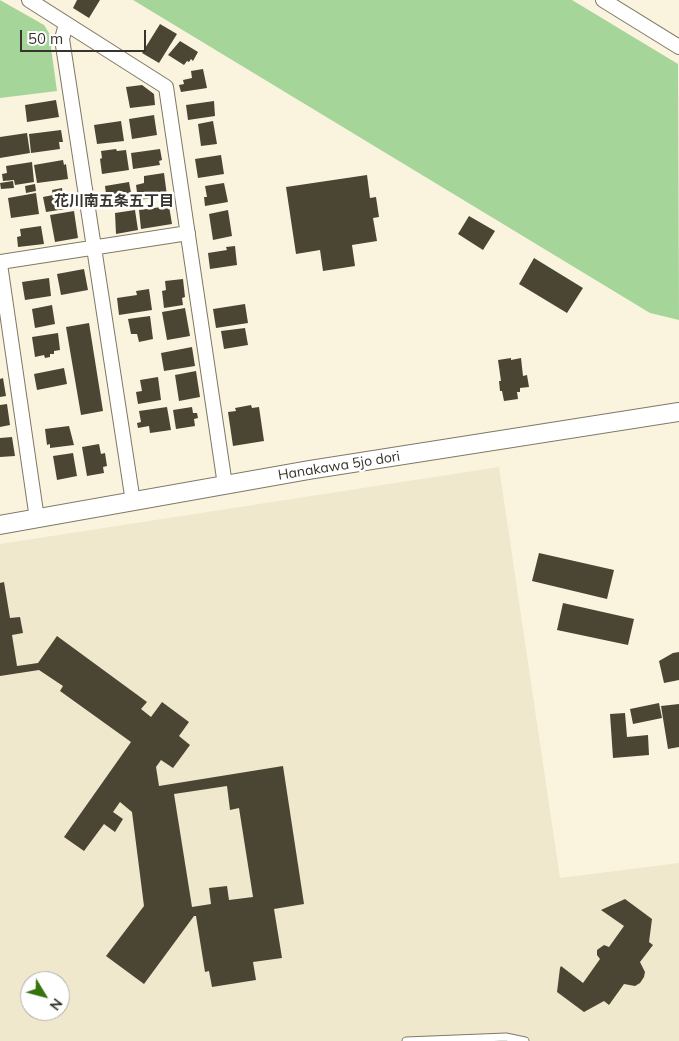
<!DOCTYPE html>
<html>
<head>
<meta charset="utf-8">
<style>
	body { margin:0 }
	#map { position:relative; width:679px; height:1041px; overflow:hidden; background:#faf4df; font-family:Mulish,sans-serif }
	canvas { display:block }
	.north { position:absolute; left:20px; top:971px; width:50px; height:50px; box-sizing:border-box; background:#fff; border:1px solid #afaeab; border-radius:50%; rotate:127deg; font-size:14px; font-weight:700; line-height:20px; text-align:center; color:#36342c }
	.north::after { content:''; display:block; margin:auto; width:18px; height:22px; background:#36730a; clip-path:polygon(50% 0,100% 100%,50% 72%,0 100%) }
	.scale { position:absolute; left:20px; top:30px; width:126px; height:22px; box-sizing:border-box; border:2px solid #36342c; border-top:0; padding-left:6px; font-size:15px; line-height:18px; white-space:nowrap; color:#36342c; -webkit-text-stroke:4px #fff; paint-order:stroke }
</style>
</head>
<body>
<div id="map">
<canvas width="679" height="1041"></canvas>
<div class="north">N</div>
<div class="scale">50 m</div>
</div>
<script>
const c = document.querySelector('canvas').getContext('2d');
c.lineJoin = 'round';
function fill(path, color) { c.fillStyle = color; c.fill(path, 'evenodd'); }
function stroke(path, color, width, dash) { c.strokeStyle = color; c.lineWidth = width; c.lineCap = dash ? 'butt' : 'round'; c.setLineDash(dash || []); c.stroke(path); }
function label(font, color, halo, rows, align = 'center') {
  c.font = font + ' Mulish,"Noto Sans JP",sans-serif'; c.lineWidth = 5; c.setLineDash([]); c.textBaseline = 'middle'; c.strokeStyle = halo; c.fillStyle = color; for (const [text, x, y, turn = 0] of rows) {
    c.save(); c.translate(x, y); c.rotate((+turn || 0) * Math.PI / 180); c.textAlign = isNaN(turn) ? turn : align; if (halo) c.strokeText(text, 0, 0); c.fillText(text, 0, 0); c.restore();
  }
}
const built = new Path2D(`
	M 499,467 L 560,878 L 679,863 L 679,1041 L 0,1041 L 0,544 ZM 30,981 L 60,981 L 60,1011 L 30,1011 Z`);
const green = new Path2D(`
	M 0,0 L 44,25 L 49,33 L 57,91 L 0,98 Z
	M 133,0 L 572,0 L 678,64 L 679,320 L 650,313 Z`);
const building = new Path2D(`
	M 77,0 L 100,0 L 89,18 L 73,8 Z
	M 160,24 L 177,34 L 159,63 L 142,53 Z
	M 180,41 L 198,52 L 193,61 L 191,59 L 189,62 L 187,61 L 184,65 L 168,55 Z
	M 203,69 L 207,88 L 181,92 L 179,85 L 184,84 L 183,80 L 192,78 L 191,71 Z
	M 142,85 L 154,94 L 155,105 L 130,108 L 126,87 Z
	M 56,100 L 59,117 L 27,122 L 25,105 Z
	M 214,101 L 215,116 L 188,120 L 186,105 Z
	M 154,115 L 157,135 L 132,139 L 129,119 Z
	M 121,121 L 124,141 L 97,144 L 94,125 Z
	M 213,121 L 217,144 L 201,146 L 198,124 Z
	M 61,130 L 63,142 L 59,142 L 60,149 L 31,153 L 29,134 Z
	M 27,133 L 30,153 L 0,158 L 0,137 Z
	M 116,149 L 117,151 L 126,150 L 129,170 L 102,174 L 100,159 L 102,158 L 101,151 Z
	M 160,149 L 162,160 L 159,161 L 160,165 L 133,169 L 131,153 Z
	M 221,155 L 224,174 L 198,178 L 195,159 Z
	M 63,160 L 64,165 L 66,164 L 68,179 L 37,183 L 34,165 Z
	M 32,162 L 34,182 L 15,185 L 14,180 L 3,181 L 2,174 L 7,173 L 6,166 Z
	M 164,173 L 167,196 L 138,200 L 136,185 L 144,183 L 144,176 Z
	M 367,175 L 370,198 L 376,197 L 379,217 L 373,218 L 377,241 L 352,245 L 355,266 L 323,271 L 320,250 L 296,254 L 286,187 Z
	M 13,181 L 14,188 L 1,189 L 0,183 Z
	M 129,182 L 132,198 L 103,203 L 102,195 L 106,194 L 105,186 Z
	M 224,183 L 228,202 L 205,206 L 204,197 L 207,197 L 205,186 Z
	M 35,184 L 36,191 L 26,193 L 25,186 Z
	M 62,188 L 63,196 L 71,195 L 72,208 L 46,212 L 43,197 L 53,195 L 52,190 Z
	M 36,193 L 39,214 L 11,218 L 8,198 Z
	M 169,206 L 172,224 L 141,229 L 139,210 Z
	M 135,210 L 138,230 L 116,234 L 115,213 Z
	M 228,210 L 232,236 L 213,240 L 209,214 Z
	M 74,211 L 78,238 L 55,242 L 50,215 Z
	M 469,216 L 495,231 L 483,250 L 458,234 Z
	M 41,226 L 44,244 L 18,247 L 17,237 L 21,236 L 20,229 Z
	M 235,246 L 237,265 L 210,269 L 208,253 L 227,250 L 226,247 Z
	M 534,258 L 583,288 L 567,313 L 519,284 Z
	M 84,269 L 88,290 L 61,295 L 57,274 Z
	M 49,278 L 51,296 L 25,300 L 22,282 Z
	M 183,279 L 185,297 L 182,298 L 183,305 L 164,308 L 162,291 L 166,290 L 165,281 Z
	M 149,289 L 152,310 L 119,315 L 117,298 L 137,295 L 136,291 Z
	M 245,304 L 248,323 L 216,328 L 213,309 Z
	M 52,305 L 55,324 L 35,328 L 32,309 Z
	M 185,308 L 190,336 L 167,340 L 162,312 Z
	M 150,316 L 153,339 L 139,342 L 137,334 L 131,334 L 128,319 Z
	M 89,323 L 103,411 L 81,415 L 66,327 Z
	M 245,328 L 248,345 L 224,349 L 221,331 Z
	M 58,333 L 60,350 L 54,351 L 54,354 L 50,354 L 50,357 L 45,358 L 44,355 L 35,357 L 32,337 Z
	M 192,347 L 195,366 L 164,371 L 161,353 Z
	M 511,358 L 511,360 L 521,358 L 523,376 L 527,375 L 529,387 L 520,388 L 520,392 L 517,392 L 518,399 L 504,401 L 502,391 L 500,391 L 499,381 L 501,381 L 498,360 Z
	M 64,368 L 67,384 L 37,390 L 34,374 Z
	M 196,371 L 200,397 L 179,401 L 175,375 Z
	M 158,377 L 161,400 L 138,404 L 136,392 L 142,391 L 140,380 Z
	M 3,378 L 6,396 L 0,397 L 0,379 Z
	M 7,404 L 10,425 L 0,427 L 0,405 Z
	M 251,405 L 252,408 L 259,407 L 264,441 L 233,446 L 228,412 L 236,411 L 235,408 Z
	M 167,407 L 171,430 L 150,433 L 149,426 L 138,428 L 137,423 L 141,422 L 139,411 Z
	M 192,407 L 193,413 L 197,413 L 198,418 L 194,419 L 195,426 L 176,429 L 173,410 Z
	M 69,426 L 74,445 L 50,448 L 50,444 L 47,445 L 45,429 Z
	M 12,437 L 15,456 L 0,457 L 0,438 Z
	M 99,444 L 101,454 L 105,453 L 107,466 L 103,467 L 104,473 L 87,476 L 82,447 Z
	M 73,453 L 77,476 L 57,480 L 53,456 Z
	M 539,553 L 614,570 L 607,599 L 532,581 Z
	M 4,582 L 10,618 L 20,617 L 23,633 L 12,635 L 17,666 L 38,663 L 57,636 L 147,702 L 141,709 L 151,717 L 162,702 L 189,722 L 179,736 L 190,745 L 173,768 L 161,760 L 156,767 L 159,786 L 283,766 L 304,904 L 274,909 L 282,958 L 253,962 L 256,980 L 212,987 L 209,971 L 205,972 L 196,916 L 194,916 L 144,984 L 106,956 L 144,906 L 132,812 L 120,802 L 113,812 L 123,819 L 115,832 L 104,824 L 84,851 L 64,837 L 131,742 L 60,691 L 63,686 L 39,670 L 0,676 L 0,583 ZM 227,786 L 230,810 L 239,808 L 253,897 L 229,900 L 227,886 L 209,888 L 211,904 L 192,907 L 174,794 Z
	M 563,603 L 634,619 L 628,645 L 557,630 Z
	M 679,652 L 679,680 L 664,683 L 659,661 L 673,653 Z
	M 659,703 L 662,718 L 633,724 L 630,709 Z
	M 679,704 L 679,747 L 668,749 L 661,706 Z
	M 625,713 L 627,737 L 648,735 L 649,755 L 613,758 L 610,714 Z
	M 625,899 L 652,919 L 649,942 L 653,945 L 640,962 L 645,972 L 644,977 L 640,983 L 635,986 L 624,984 L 609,1005 L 604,1001 L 584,1012 L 557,992 L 560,968 L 561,966 L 583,983 L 600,959 L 597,955 L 597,950 L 604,945 L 609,947 L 624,926 L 601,910 Z`);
const service = new Path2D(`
	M 406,1041 L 506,1037 L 525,1041`);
const minor = new Path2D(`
	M 29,0 L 166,87 L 225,485
	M 603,0 L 679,47
	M 66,24 L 62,39 L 133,502
	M 0,262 L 188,233
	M 0,264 L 37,519`);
const tertiary = new Path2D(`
	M 0,525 L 309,470 L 679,412`);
const streetNames = [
	["Hanakawa 5jo dori",339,466,-9]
];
const neighbourhoodNames = [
	["花川南五条五丁目",114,201]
];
fill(built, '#f0e8cc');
fill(green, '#a6d59a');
fill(building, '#4b4634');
stroke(service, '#7e7966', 9);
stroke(minor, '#7e7966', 16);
stroke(tertiary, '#7e7966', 20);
stroke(service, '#fff', 7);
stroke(minor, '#fff', 14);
stroke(tertiary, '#fff', 18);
label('14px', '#36342c', '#fff', streetNames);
label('bold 15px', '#36342c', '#fff', neighbourhoodNames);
</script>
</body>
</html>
